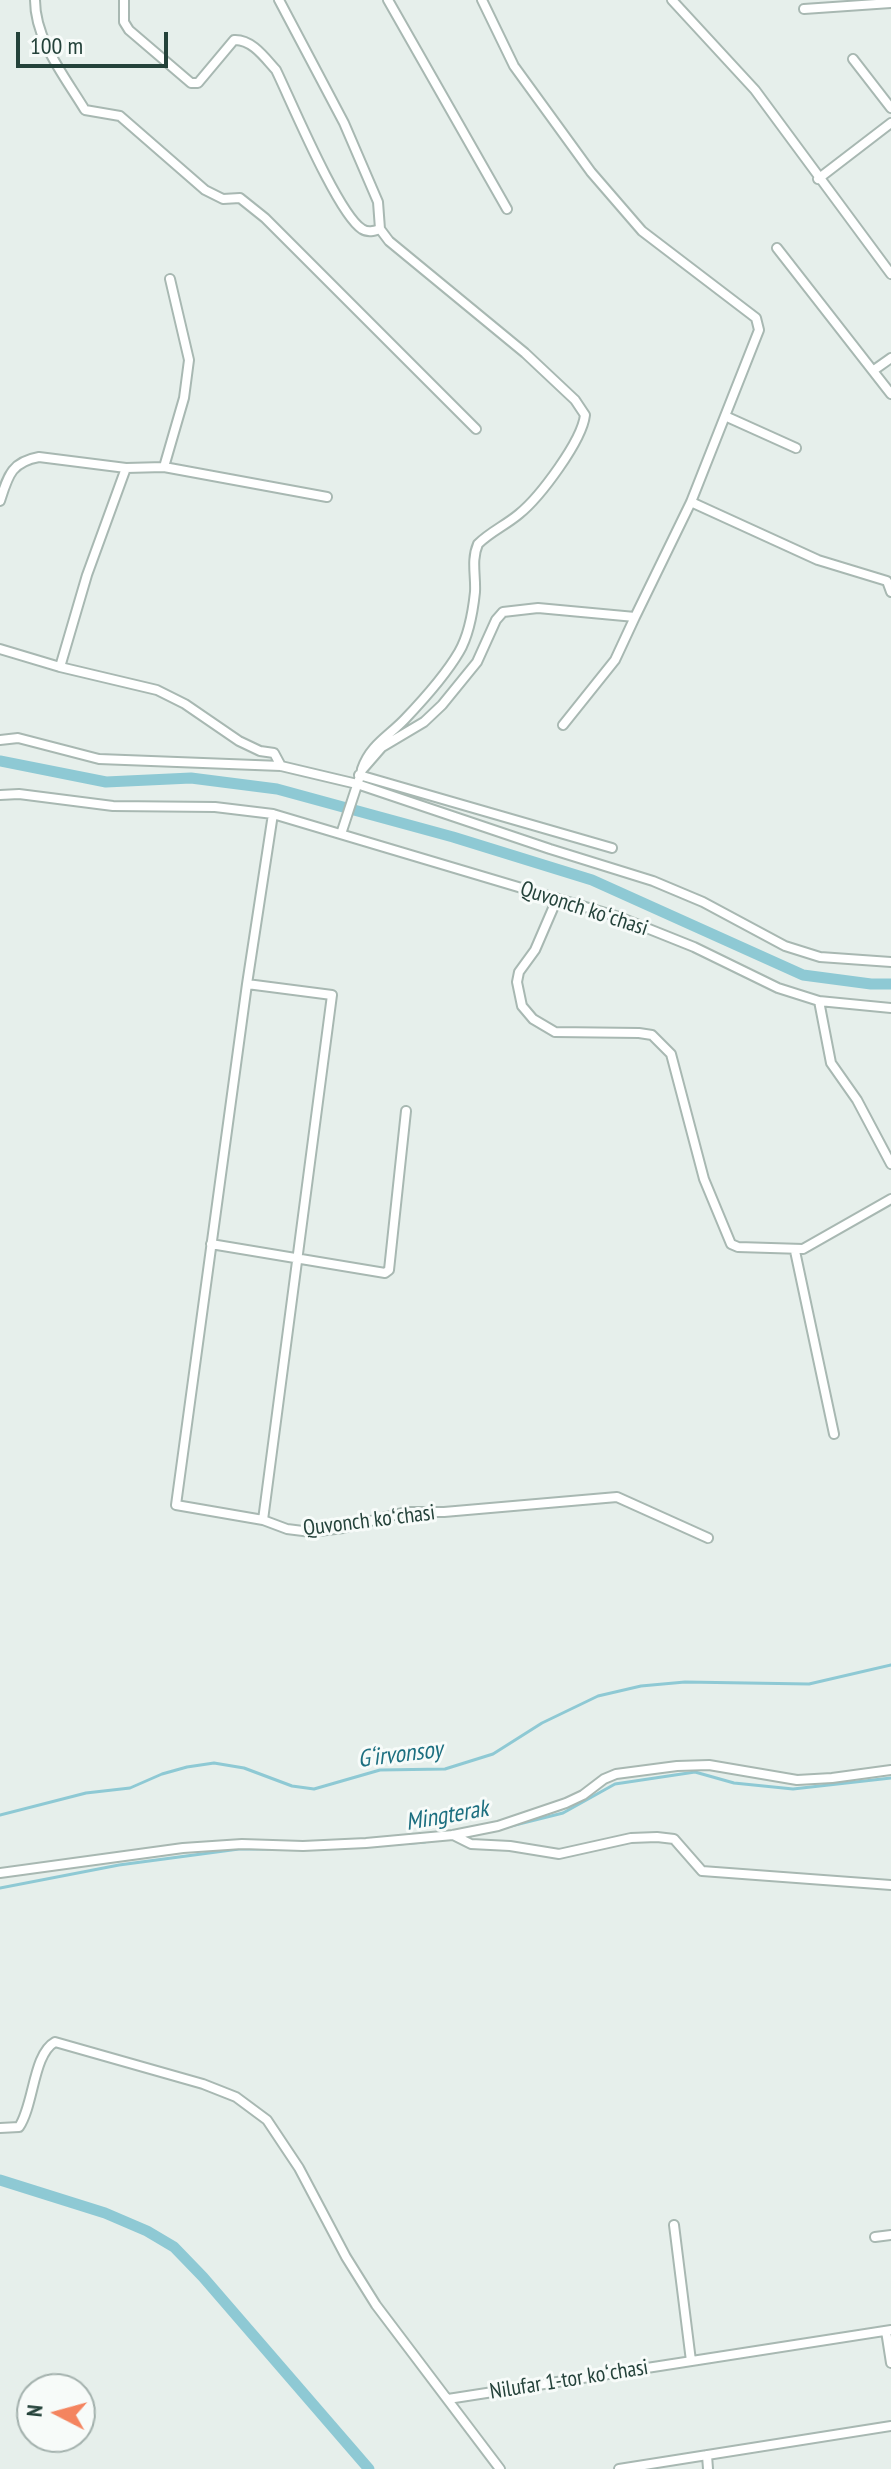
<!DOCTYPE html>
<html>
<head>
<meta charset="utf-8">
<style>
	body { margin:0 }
	#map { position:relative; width:891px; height:2469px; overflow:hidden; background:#e6efeb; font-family:"PT Sans Narrow",sans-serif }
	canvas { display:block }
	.north { position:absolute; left:16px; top:2373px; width:80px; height:80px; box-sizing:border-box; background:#f7fbf9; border:2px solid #a3b1ad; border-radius:50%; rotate:276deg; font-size:22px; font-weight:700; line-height:32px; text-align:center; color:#24423a }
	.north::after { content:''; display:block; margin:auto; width:28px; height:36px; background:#f4845f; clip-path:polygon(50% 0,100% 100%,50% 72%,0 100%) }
	.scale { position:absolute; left:16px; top:32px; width:152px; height:36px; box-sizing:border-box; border:4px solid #24423a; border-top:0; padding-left:10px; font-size:24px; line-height:28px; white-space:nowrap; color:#24423a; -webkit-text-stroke:6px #f7fbf9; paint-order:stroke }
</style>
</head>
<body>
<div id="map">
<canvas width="891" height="2469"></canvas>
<div class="north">N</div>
<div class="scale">100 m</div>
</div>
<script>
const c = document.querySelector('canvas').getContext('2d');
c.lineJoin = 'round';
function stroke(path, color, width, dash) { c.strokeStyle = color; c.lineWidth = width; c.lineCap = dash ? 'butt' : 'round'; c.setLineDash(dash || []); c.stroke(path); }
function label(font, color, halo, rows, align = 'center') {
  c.font = font + ' "PT Sans Narrow",sans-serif'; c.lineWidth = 6; c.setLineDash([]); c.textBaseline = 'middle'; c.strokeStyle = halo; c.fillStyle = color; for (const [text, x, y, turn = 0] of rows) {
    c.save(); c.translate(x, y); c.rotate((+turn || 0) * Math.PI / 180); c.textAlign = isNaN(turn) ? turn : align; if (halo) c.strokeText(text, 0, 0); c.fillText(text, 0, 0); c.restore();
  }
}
const stream = new Path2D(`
	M 0,1815 L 86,1793 L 130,1788 L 162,1774 L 187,1767 L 214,1763 L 244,1768 L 292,1786 L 314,1789 L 380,1770 L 445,1769 L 493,1754 L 542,1723 L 598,1696 L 641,1686 L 685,1682 L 809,1684 L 891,1665
	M 507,1827 L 563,1813 L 615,1784 L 695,1772 L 734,1783 L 793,1789 L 891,1778
	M 357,1847 L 425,1842
	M 0,1888 L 119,1865 L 239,1849 L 281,1849`);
const canal = new Path2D(`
	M 0,761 L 106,782 L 191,778 L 277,789 L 453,837 L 592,880 L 803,975 L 871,984 L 891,984
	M 0,2180 L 105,2213 L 147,2231 L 174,2247 L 203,2277 L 369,2469`);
const minor = new Path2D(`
	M 35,0 C 35,40 65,77 85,110 L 120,116 L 205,190 L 223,199 L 240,198 L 265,218 L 476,429
	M 124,0 L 124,22 L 129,30 L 191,83 L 198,83 L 234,40 C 252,39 265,58 276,70 C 291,101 338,214 362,229 C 368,233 374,231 380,229
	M 279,0 L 344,123 L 378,202 L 380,229 L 389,241 L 525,353 L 575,400 L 585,415 C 582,441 540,497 519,514 C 506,525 490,532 478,544 C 471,560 476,576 475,592 C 473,611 469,635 459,652 C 445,676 425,698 405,719 C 389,736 370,745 362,769
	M 388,0 L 507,209
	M 672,0 L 755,90 L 891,274
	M 804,9 L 891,3
	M 853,59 L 891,108
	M 818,179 L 891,123
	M 777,248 L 891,394
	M 874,370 L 891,358
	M 725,416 L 796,448
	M 164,467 L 327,497
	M 0,501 C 8,476 11,462 39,457 L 126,468
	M 691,502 L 818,560 L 887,581 L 891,592
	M 0,649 L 60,667 L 87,575 L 126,468 L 164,467 L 184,398 L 189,360 L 170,279
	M 60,667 L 157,690 L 185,704 L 239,741 L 260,751 L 274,753 L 281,766
	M 563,725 L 615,660 L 635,617
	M 0,740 L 18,738 L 99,759 L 281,766 L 357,784 L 550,849 L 653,881 L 703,902 L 785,946 L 820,957 L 891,962
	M 359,775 L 612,848
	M 0,795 L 19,794 L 113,806 L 215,807 L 273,814 L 619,917 L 694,947 L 778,988 L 819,1001 L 891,1008
	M 273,814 L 247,984 L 176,1505 L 263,1520 L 287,1529 L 311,1532 L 343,1528 L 406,1512 L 444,1512 L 617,1497 L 708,1538
	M 341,834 L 362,770 L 382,747 L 424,722 L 442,705 L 477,662 L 496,620 L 503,612 L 538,608 L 635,617 L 691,502 L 759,330 L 756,318 L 642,231 L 591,172 L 514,66 L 482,0
	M 557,899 L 535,950 L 519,972 L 517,982 L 522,1006 L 533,1019 L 555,1032 L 639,1033 L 652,1035 L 671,1054 L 704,1179 L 731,1244 L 738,1247 L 803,1249 L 891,1199
	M 247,984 L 332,995 L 263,1520
	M 819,1001 L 831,1063 L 857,1100 L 891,1164
	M 211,1244 L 385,1273 L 389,1270 L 406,1111
	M 795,1251 L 834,1434
	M 453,1835 L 471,1844 L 510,1846 L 559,1854 L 631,1838 L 657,1837 L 674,1839 L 702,1871 L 891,1885
	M 0,1873 L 183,1848 L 242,1844 L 303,1846 L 366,1843 L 453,1835 L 498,1826 L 566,1803 L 583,1795 L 604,1779 L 616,1774 L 677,1766 L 709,1765 L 797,1780 L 832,1778 L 891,1770
	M 0,2128 L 19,2127 C 34,2105 33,2054 55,2042 L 203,2084 L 236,2097 L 267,2120 L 299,2168 L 346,2257 L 376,2305 L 500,2469
	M 674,2225 L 691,2361
	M 875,2237 L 891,2235
	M 886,2331 L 891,2363
	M 448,2399 L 891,2330
	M 707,2455 L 708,2469
	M 619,2469 L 891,2426`);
const streetNames = [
	["Quvonch koʻchasi",584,909,18],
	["Quvonch koʻchasi",369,1521,-7],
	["Nilufar 1-tor koʻchasi",569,2380,-9]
];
const waterNames = [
	["G‘irvonsoy",400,1755,-7],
	["Mingterak",447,1816,-10]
];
stroke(stream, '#8ec9d4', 3);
stroke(canal, '#8ec9d4', 11);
stroke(minor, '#a8b8b2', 12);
stroke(minor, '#fff', 8);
label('22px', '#24423a', '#f7fbf9', streetNames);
label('italic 24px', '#1c6f80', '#f7fbf9', waterNames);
</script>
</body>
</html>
